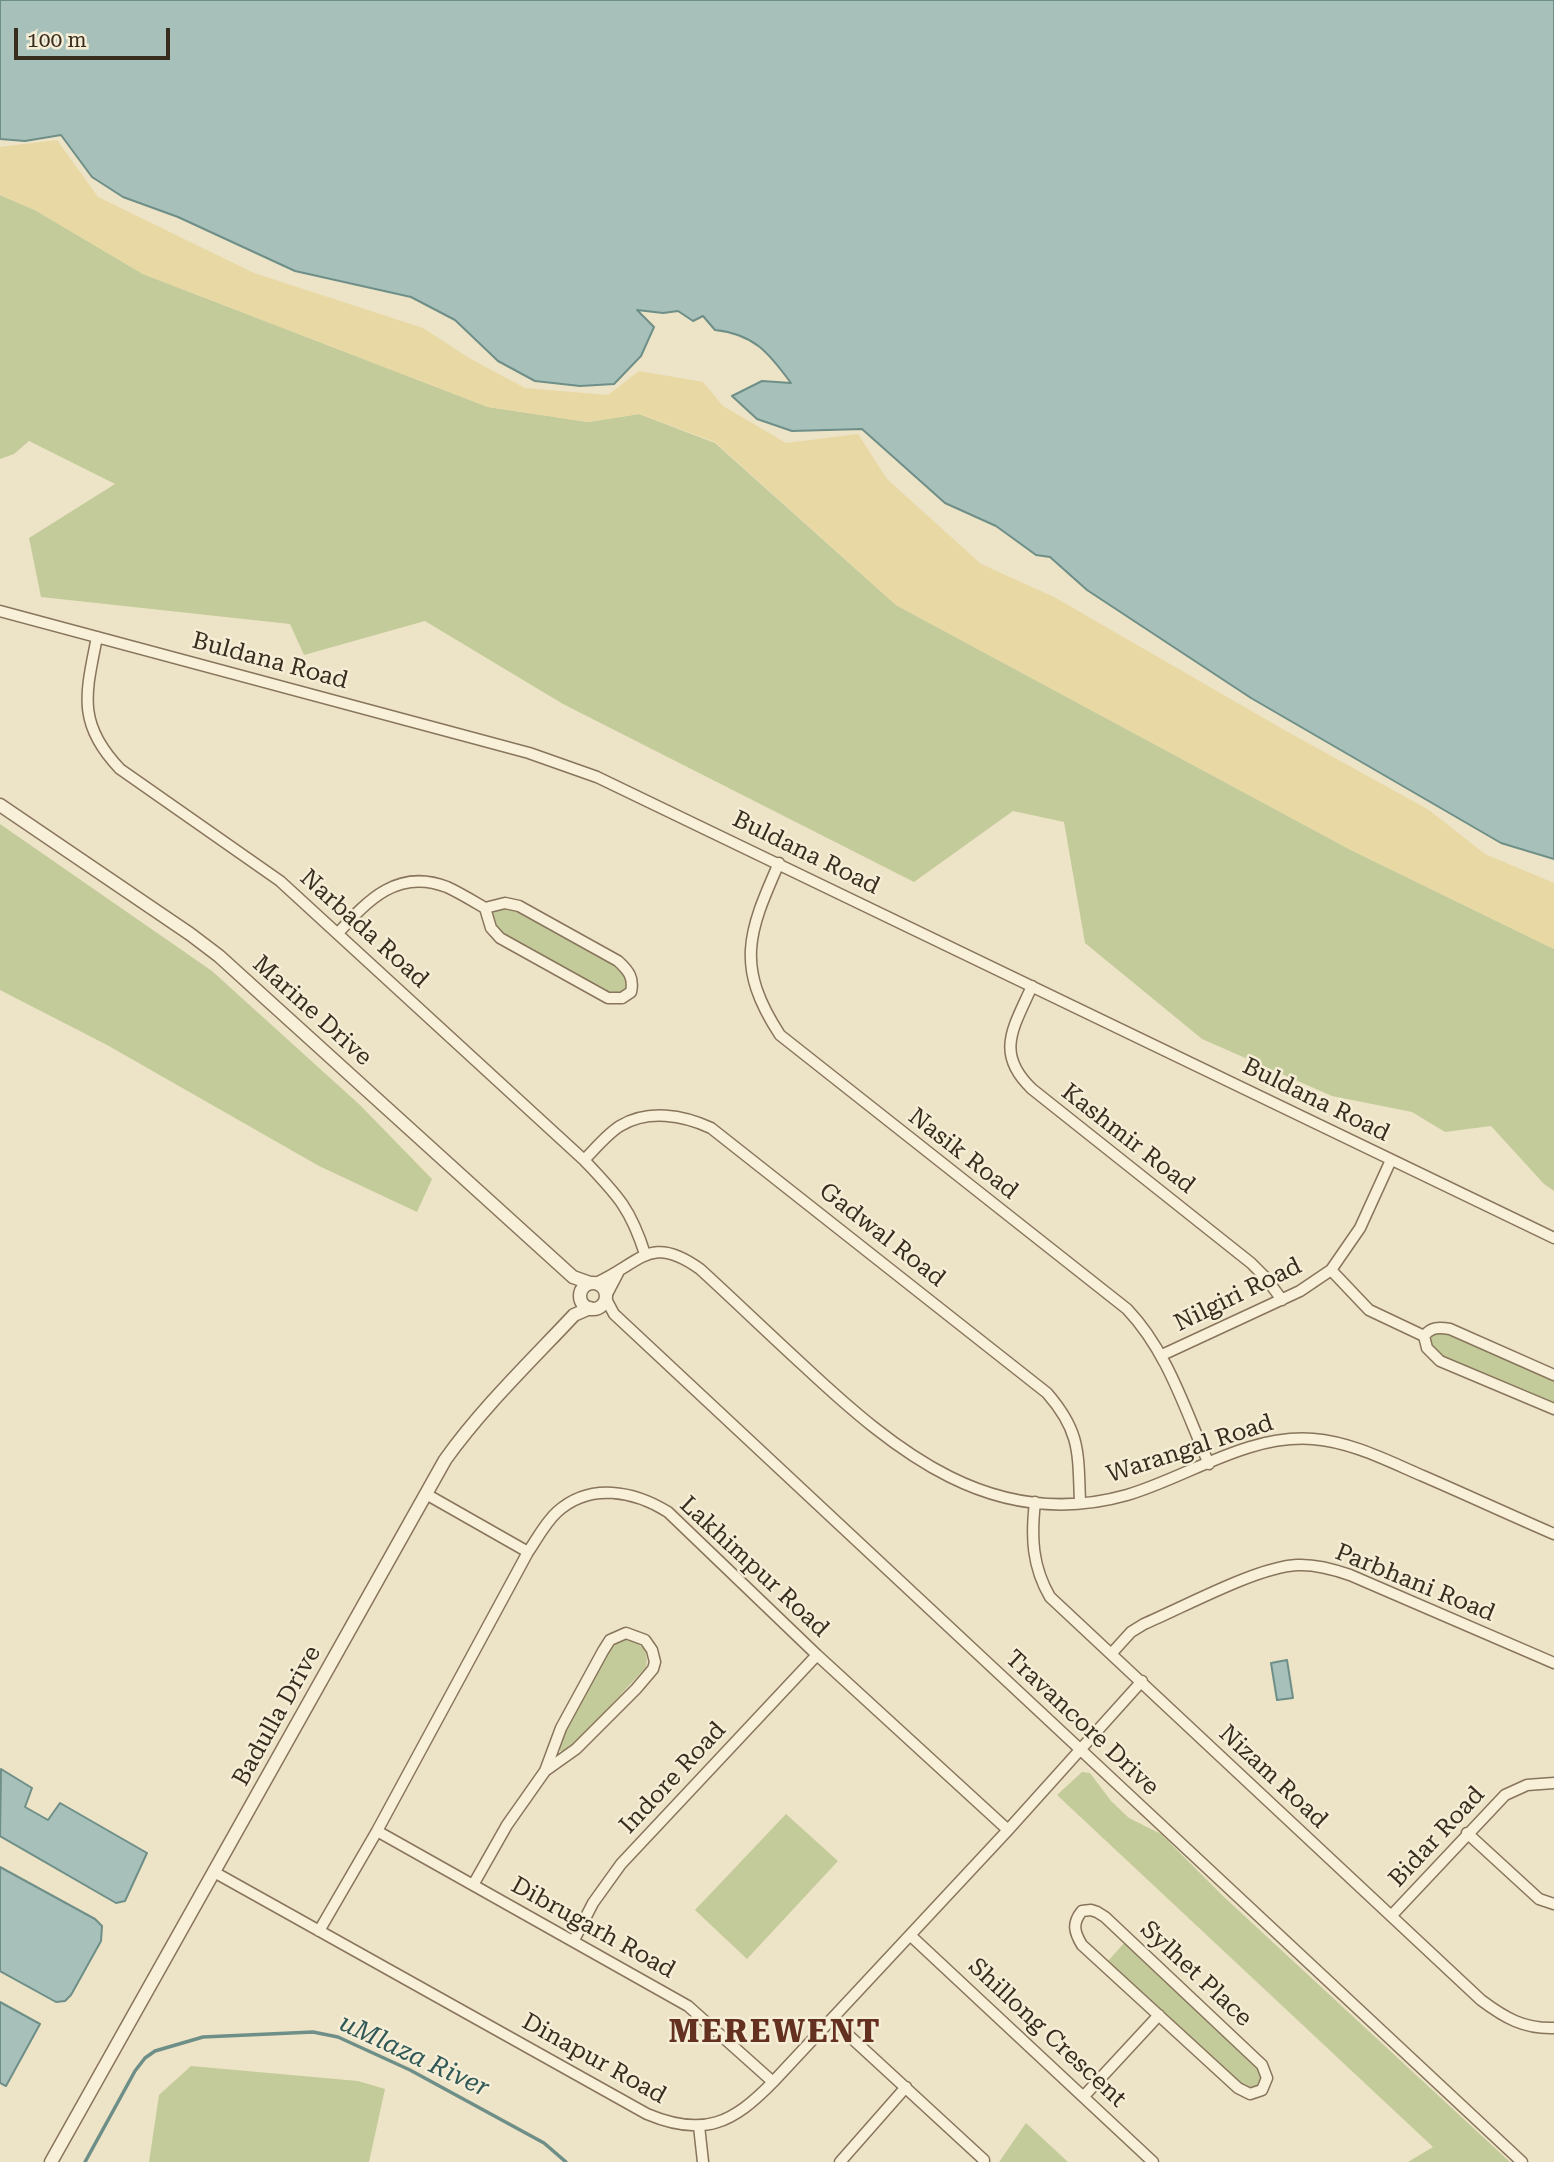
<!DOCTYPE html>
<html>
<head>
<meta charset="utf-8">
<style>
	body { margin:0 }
	#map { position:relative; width:1554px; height:2162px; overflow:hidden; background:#ede3c6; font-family:"Roboto Serif",serif }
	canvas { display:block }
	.scale { position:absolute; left:14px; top:28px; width:156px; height:32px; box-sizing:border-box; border:4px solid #382c1f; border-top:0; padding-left:9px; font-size:21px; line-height:24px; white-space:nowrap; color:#382c1f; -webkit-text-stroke:5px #f5edd5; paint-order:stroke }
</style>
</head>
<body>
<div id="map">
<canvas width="1554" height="2162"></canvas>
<div class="scale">100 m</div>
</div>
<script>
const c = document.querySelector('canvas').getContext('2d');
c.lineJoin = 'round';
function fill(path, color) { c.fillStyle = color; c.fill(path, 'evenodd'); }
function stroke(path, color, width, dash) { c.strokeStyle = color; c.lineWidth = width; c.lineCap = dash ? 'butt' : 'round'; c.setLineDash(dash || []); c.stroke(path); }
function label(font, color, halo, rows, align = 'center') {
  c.font = font + ' "Roboto Serif",serif'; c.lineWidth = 5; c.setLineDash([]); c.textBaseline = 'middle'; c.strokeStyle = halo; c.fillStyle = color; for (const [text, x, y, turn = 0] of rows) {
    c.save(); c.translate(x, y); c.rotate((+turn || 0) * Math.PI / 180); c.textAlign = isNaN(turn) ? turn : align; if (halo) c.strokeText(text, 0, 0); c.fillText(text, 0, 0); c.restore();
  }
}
const green = new Path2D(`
	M 0,195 L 35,210 L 143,274 L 488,407 L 588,422 L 639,414 L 715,443 L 896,605 L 1351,850 L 1554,949 L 1554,1191 L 1544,1184 L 1491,1126 L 1445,1132 L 1412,1112 L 1332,1096 L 1202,1039 L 1085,943 L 1064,822 L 1013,811 L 914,882 L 563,704 L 425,621 L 304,655 L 290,624 L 41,597 L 29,538 L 115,484 L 29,441 L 14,454 L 0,459 Z
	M 0,824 L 212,971 L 360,1105 L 432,1179 L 417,1212 L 319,1166 L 107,1045 L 0,990 Z
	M 512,907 L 628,972 L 626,992 L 612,996 L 498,932 L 492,915 L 494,911 Z
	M 1443,1331 L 1554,1377 L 1554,1406 L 1448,1360 C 1437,1353 1425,1346 1434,1333 Z
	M 625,1637 C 640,1643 650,1649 646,1667 L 581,1738 L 565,1752 L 560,1751 L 561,1736 L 613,1644 Z
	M 1082,1772 L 1090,1773 L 1111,1801 L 1129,1818 L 1161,1834 L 1223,1896 L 1510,2162 L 1408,2162 L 1433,2147 L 1057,1795 Z
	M 786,1814 L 838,1861 L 747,1959 L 695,1910 Z
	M 1125,1942 L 1259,2066 L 1263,2076 L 1258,2086 L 1250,2089 L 1244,2087 L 1108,1961 Z
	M 191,2066 L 358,2081 L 385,2089 L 369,2162 L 149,2162 L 159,2095 Z
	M 1026,2123 L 1068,2162 L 999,2162 Z`);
const sand = new Path2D(`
	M 57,140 L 98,197 L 254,273 L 423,328 L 469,358 L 525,388 L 608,395 L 639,371 L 703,382 L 723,406 L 786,443 L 858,434 L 887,479 L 981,564 L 1054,597 L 1286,731 L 1429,810 L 1485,854 L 1554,883 L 1554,949 L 1351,850 L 896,605 L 715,442 L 639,414 L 588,422 L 488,407 L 143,274 L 35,210 L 0,195 L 0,147 Z`);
const water = new Path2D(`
	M 0,0 L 1554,0 L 1554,859 L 1501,843 L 1251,698 L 1087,590 L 1050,557 L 1036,555 L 996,526 L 945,503 L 862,429 L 792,431 L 757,419 L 732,396 L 762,381 L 791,383 C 769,353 754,334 715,330 L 703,316 L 693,321 L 678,311 L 663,313 L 637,310 L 654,327 L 641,356 L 614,384 L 580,386 L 535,381 L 498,361 L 455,320 L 411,297 L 295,271 L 178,217 L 123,197 L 92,177 L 61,135 L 25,141 L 0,139 Z
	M 1287,1660 L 1293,1698 L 1277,1700 L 1271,1663 Z
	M 1,1769 L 32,1788 L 25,1807 L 48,1820 L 60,1803 L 147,1853 L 125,1901 L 116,1903 L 0,1836 Z
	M 0,1867 L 95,1919 L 102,1926 L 101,1941 L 71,1995 L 65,2001 L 56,2002 L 0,1971 Z
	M 0,2002 L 40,2024 L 6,2086 L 0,2083 Z`);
const stream = new Path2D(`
	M 85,2162 L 135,2071 L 145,2058 L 155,2051 L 203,2037 L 313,2032 L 338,2037 L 410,2070 L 544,2143 L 566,2162`);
const minor = new Path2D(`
	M 0,611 L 529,753 L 597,777 L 1554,1238
	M 97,637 C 86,693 76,723 120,769 L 280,881 L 584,1160 C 617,1195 630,1207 645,1254
	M 779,863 C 748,933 735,966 780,1035 L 1127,1309 C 1168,1352 1185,1410 1209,1464
	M 339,932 C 368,900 398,868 447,887 C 460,893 473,901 485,908 L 505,903 L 519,906 L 618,961 C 629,971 634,978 631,992 L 622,998 L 608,998 L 500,938 L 491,928 L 485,908
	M 1032,986 C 1014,1027 994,1053 1032,1089 L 1251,1263 L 1266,1278 L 1282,1300
	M 584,1160 C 595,1149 607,1134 620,1126 C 648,1109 683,1115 711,1128 L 1047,1393 C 1081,1432 1078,1453 1080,1502
	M 1331,1270 L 1369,1310 L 1424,1336
	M 596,1283 C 641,1263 650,1233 700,1269 C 735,1301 769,1334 804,1366 C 895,1451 993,1533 1127,1495 C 1188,1477 1247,1434 1313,1439 C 1352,1442 1388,1461 1423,1476 C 1467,1495 1510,1515 1554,1534
	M 606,1296 L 618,1273
	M 606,1299 L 614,1314 L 1522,2162
	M 1424,1336 L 1427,1348 L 1440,1361 L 1554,1409
	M 1424,1336 C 1431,1327 1439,1327 1450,1329 L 1554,1375
	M 1162,1355 L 1300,1291 L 1331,1270 L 1360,1228 L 1391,1160
	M 426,1494 L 528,1552
	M 1035,1502 C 1031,1537 1032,1566 1050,1597 L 1481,2000 C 1505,2018 1524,2029 1554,2028
	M 626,1633 L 645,1640 L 652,1650 L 655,1662 L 653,1669 L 636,1689 L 576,1749 L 545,1771 L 561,1728 L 603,1651 L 610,1640 Z
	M 1111,1654 L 1131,1632 L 1144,1624 C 1184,1607 1257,1567 1297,1565 C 1316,1564 1333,1569 1350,1575 L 1554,1663
	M 377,1831 L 688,2006 L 773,2082
	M 1467,1833 L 1539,1899 L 1554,1904
	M 214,1872 L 647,2114 C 704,2138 733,2123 773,2082 L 1008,1830 L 1142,1681
	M 473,1885 L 507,1825 L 545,1771
	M 1091,1910 L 1097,1912 L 1105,1917 L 1262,2065 L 1267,2078 L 1262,2090 L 1250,2094 L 1238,2088 L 1082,1945 C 1074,1932 1072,1923 1082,1911 Z
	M 1392,1915 L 1505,1795 L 1527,1785 L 1554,1783
	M 319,1931 L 377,1831 L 528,1552 C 537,1539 545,1523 557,1512 C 590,1482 634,1491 668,1512 L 817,1655 L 1008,1830
	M 911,1936 L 1153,2162
	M 574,1940 L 593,1903 L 621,1864 L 817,1655
	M 832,2020 L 984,2160
	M 1084,2096 L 1159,2015
	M 699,2126 L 703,2162
	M 840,2162 L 906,2087`);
const tertiary = new Path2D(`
	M 0,805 L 190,934 L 219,956 L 573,1277 L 590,1283
	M580 1296a13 13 0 1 1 26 0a13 13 0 1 1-26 0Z
	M 51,2162 L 445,1460 C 483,1407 530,1362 574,1315 L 590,1308`);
const streetNames = [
	["Buldana Road",270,661,15],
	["Buldana Road",806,853,26],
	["Narbada Road",364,929,42],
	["Marine Drive",312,1011,42],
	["Buldana Road",1316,1100,26],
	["Kashmir Road",1128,1139,38],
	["Nasik Road",963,1154,38],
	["Gadwal Road",882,1235,38],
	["Nilgiri Road",1238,1295,-26],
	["Warangal Road",1190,1449,-18],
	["Lakhimpur Road",754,1567,43],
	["Parbhani Road",1415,1583,22],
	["Badulla Drive",277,1716,-61],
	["Travancore Drive",1082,1723,43],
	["Nizam Road",1273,1777,43],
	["Indore Road",673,1778,-47],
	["Bidar Road",1437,1837,-47],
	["Dibrugarh Road",593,1928,29],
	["Sylhet Place",1196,1974,43],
	["Shillong Crescent",1047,2033,43],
	["Dinapur Road",594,2059,29]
];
const waterNames = [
	["uMlaza River",414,2056,25]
];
const districtNames = [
	["MEREWENT",775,2033]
];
fill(green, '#c4cb9a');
fill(sand, '#e8d8a4');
fill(water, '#a7c1ba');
stroke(water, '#6e8f88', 2);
stroke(stream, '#6e8f88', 3.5);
stroke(minor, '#88755c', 13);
stroke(tertiary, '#88755c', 15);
stroke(minor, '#f8f0d9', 10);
stroke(tertiary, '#f8f0d9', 12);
label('24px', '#382c1f', '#f5edd5', streetNames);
label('italic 26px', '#2f5856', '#f5edd5', waterNames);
c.letterSpacing = '2px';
label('bold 32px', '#643020', '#f5edd5', districtNames);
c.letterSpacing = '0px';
</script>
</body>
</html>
